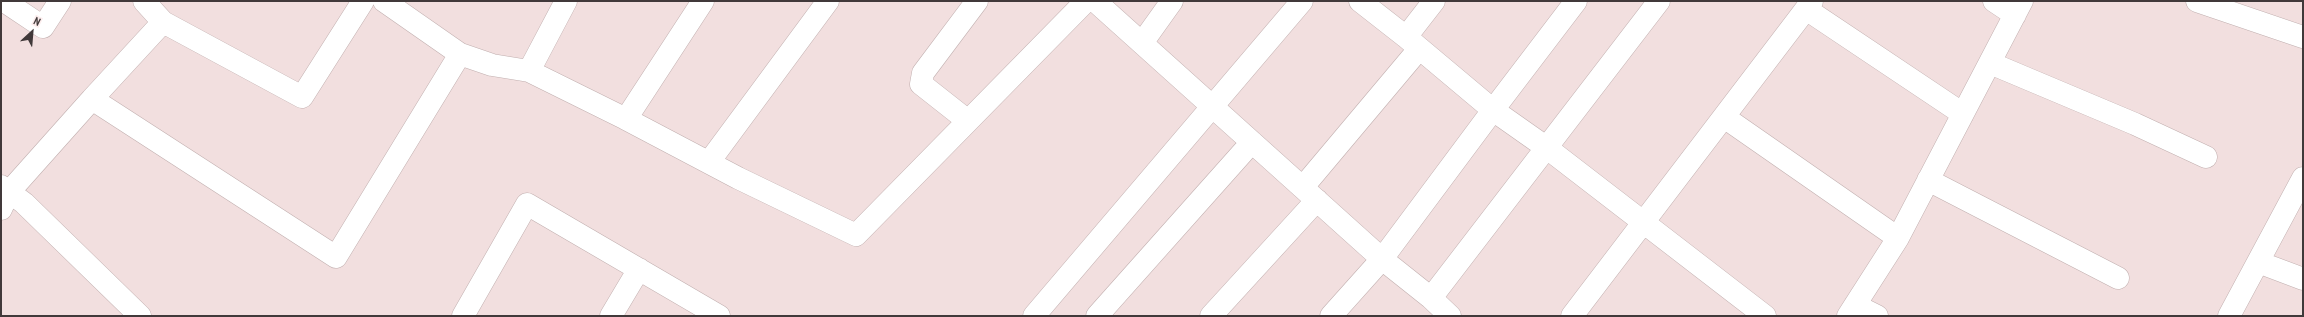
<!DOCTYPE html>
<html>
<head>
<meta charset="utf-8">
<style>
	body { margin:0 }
	#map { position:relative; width:2304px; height:317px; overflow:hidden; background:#f2dfdf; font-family:"PT Sans Narrow",sans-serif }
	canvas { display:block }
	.frame { position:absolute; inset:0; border:2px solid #41393a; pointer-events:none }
	.north { position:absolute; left:12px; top:12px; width:40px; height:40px; -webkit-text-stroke:3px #fceded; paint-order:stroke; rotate:26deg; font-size:11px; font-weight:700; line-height:16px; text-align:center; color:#41393a }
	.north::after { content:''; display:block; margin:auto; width:14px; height:18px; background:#41393a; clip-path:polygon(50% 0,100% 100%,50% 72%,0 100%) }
</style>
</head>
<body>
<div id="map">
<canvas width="2304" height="317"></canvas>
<div class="frame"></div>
<div class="north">N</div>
</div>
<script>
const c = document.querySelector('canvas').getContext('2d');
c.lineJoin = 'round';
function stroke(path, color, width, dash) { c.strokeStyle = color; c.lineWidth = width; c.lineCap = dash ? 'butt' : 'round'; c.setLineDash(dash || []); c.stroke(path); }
const minor = new Path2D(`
	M 4,1 L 43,27 L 60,1
	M 144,1 L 163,22
	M 384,1 L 460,54
	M 703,1 L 626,119 L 738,178 L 856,235 L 1086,1
	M 1095,1 L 1382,259 L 1493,110 L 1547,148 L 1765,316
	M 1360,1 L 1406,37 L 1434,1
	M 1994,1 L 2015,15
	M 2197,1 L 2303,37
	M 1806,9 L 1963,114
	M 1406,37 L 1493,110 L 1576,1
	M 1142,43 L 1172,1
	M 1990,63 L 2135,124 L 2206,157
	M 529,71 L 566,1
	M 92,99 L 163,22 L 302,97 L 363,1
	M 1724,117 L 1898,238
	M 968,121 L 921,84 L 923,73 L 977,1
	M 709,162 L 828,1
	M 1928,180 L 2118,278
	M 1,186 L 24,203 L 140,316
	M 1303,187 L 1419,49
	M 1,209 L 9,192 L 92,99 L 336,257 L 460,54 L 492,65 L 529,71 L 626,119
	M 2258,262 L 2303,279
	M 1431,298 L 1450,316
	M 1855,305 L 1877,316
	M 463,316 L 527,204 L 719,316
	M 611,316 L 639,269
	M 1034,316 L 1302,1
	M 1097,316 L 1252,142
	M 1211,316 L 1317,200
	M 1331,316 L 1382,259 L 1431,298 L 1659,1
	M 1572,316 L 1812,1
	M 1848,316 L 1898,238 L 2022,1
	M 2229,316 L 2303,178`);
stroke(minor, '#c1afaf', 23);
stroke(minor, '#fff', 22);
</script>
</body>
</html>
